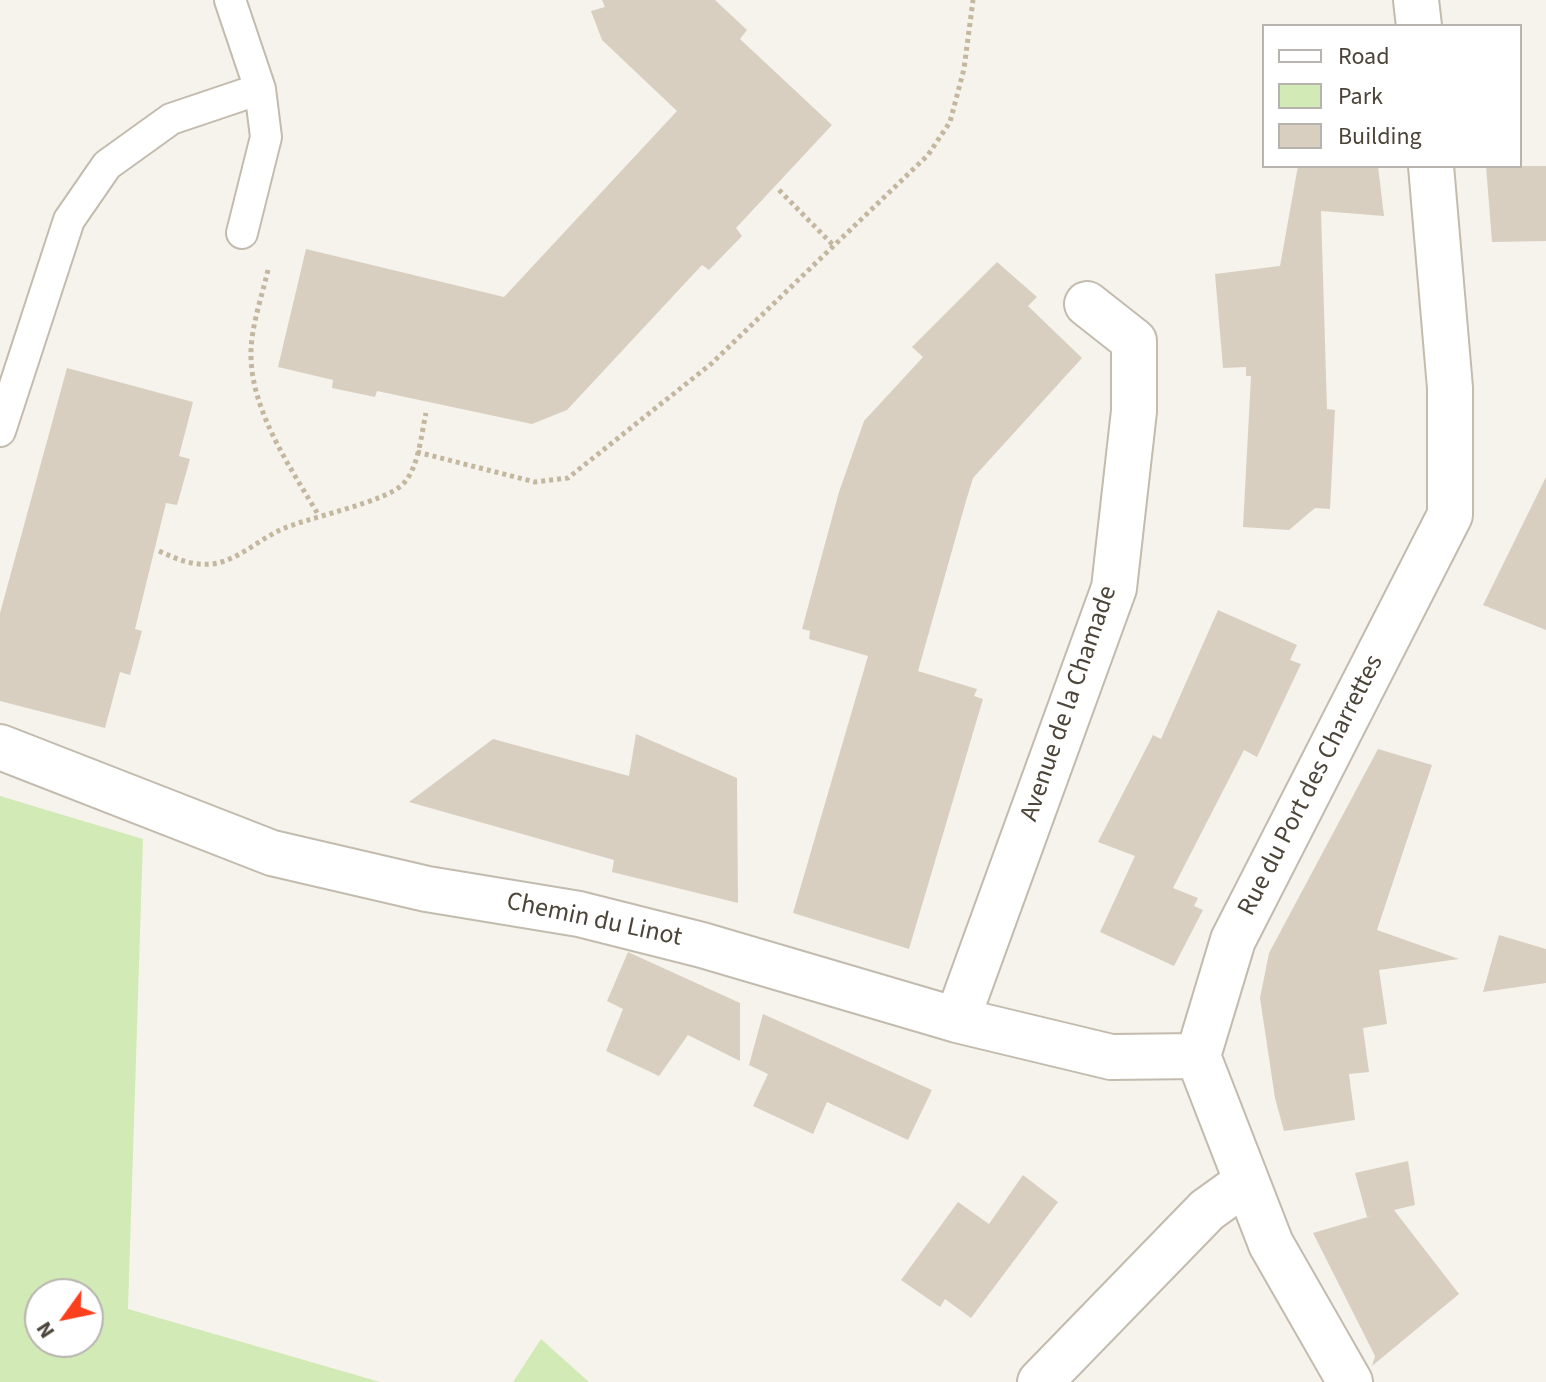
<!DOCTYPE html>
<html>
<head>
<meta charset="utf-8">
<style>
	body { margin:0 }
	#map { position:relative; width:1546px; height:1382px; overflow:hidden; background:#f6f3ec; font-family:"Source Sans 3",sans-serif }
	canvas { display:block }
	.legend { position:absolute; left:1262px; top:24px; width:260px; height:144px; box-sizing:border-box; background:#fff; border:2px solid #b7b4b0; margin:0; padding:10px 14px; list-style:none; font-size:24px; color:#4b4439 }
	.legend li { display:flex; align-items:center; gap:16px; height:40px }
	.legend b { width:40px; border:2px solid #b7b4b0 }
	.north { position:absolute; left:24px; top:1278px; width:80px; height:80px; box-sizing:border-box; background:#fff; border:2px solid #b7b4b0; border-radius:50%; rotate:237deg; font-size:22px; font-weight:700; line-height:32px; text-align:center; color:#4b4439 }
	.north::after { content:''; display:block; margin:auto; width:28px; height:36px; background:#fc3f1d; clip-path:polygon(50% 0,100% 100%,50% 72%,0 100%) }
</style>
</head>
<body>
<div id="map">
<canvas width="1546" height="1382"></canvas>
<ul class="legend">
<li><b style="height:10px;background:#fff"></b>Road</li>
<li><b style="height:22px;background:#d2eab5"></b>Park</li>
<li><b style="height:22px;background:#d8cfc1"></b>Building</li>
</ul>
<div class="north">N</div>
</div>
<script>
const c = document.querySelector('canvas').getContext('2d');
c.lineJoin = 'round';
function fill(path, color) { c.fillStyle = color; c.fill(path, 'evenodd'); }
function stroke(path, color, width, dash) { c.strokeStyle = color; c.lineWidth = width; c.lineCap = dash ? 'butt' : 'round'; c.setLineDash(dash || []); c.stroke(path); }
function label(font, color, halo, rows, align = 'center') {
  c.font = font + ' "Source Sans 3",sans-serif'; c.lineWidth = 7; c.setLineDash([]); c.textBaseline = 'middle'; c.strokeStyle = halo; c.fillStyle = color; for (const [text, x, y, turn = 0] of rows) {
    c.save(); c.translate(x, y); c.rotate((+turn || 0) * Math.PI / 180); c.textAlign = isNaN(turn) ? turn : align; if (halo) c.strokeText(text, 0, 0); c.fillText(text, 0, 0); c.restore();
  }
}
const green = new Path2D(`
	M 0,796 L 143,839 L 128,1309 L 380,1382 L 0,1382 ZM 40,1294 L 88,1294 L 88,1342 L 40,1342 Z
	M 541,1339 L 589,1382 L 513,1382 Z`);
const building = new Path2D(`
	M 602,0 L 715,0 L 747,30 L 740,39 L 832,125 L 736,228 L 742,236 L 709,270 L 702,265 L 567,410 L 532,424 L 377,391 L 375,397 L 332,388 L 333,380 L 278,367 L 306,249 L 504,297 L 677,111 L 602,40 L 591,11 L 605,7 Z
	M 1298,166 L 1378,166 L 1384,216 L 1321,211 L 1327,409 L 1335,410 L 1330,509 L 1315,508 L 1289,530 L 1243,527 L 1251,376 L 1246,376 L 1246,367 L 1223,368 L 1215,274 L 1280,266 Z
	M 1486,166 L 1546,166 L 1546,241 L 1492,242 Z
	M 997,262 L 1037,297 L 1028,306 L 1082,358 L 973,478 L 966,501 L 918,671 L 977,689 L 974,696 L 983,699 L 909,949 L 793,913 L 868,656 L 809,639 L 810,631 L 802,629 L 839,492 L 864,421 L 923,357 L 912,347 Z
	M 67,368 L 193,402 L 179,456 L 190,459 L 177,505 L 166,503 L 135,629 L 142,631 L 130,675 L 120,672 L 105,728 L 0,701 L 0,613 Z
	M 1546,477 L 1546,630 L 1483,605 Z
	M 1218,610 L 1297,645 L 1290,660 L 1301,664 L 1257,757 L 1244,750 L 1173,888 L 1198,898 L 1194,906 L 1203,910 L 1174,966 L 1100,932 L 1135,856 L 1098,842 L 1153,735 L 1161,739 Z
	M 636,734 L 737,778 L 738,903 L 612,872 L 614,860 L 409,802 L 493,739 L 629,776 Z
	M 1378,749 L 1432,765 L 1377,930 L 1459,959 L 1379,970 L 1387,1024 L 1363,1028 L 1369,1072 L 1349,1074 L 1355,1120 L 1284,1131 L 1275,1098 L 1260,998 L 1269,953 Z
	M 1499,935 L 1546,949 L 1546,983 L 1483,992 Z
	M 628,952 L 740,1003 L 740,1061 L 688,1035 L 659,1076 L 606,1051 L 623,1009 L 607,1001 Z
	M 763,1014 L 932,1090 L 908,1140 L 827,1102 L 813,1134 L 753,1106 L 768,1074 L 749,1065 Z
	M 1408,1161 L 1415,1205 L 1394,1210 L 1459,1294 L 1372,1366 L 1375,1356 L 1313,1233 L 1378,1214 L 1367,1217 L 1355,1173 Z
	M 1023,1175 L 1058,1202 L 971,1318 L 945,1299 L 940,1307 L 901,1280 L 958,1202 L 989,1224 Z`);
const path = new Path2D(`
	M 779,190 L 834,246
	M 268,270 C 262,296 252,324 251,350 C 249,409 291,468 319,516
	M 417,452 L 535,482 L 568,478 L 711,364 L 928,155 L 950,122 L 964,69 L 973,0
	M 159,551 C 177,559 192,566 212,564 C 236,561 256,542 278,531 C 306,517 386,503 404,483 C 419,466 421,435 426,413`);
const service = new Path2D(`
	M 242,233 L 266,137 L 260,89
	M 0,431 L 69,220 L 107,165 L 171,119 L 260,89 L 230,0`);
const minor = new Path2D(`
	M 1416,0 L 1419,26
	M 0,747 L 272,853 L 427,889 L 579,914 L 702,945 L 957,1020 L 1111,1057 L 1198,1056
	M 957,1020 L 1114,588 L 1134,411 L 1134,341 L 1087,304
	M 1040,1382 L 1207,1210 L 1246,1182
	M 1350,1382 L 1271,1244 L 1198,1056 L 1233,940 L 1450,515 L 1450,388 L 1431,166`);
const streetNames = [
	["Avenue de la Chamade",1070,704,-71],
	["Rue du Port des Charrettes",1312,786,-63],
	["Chemin du Linot",594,921,12]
];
fill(green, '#d2eab5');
fill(building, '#d8cfc1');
stroke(service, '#c2bbae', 34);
stroke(minor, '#c2bbae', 48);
stroke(path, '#c4b79f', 5, [4, 4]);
stroke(service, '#fff', 30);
stroke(minor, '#fff', 44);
label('26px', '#4b4439', '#fff', streetNames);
</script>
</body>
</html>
